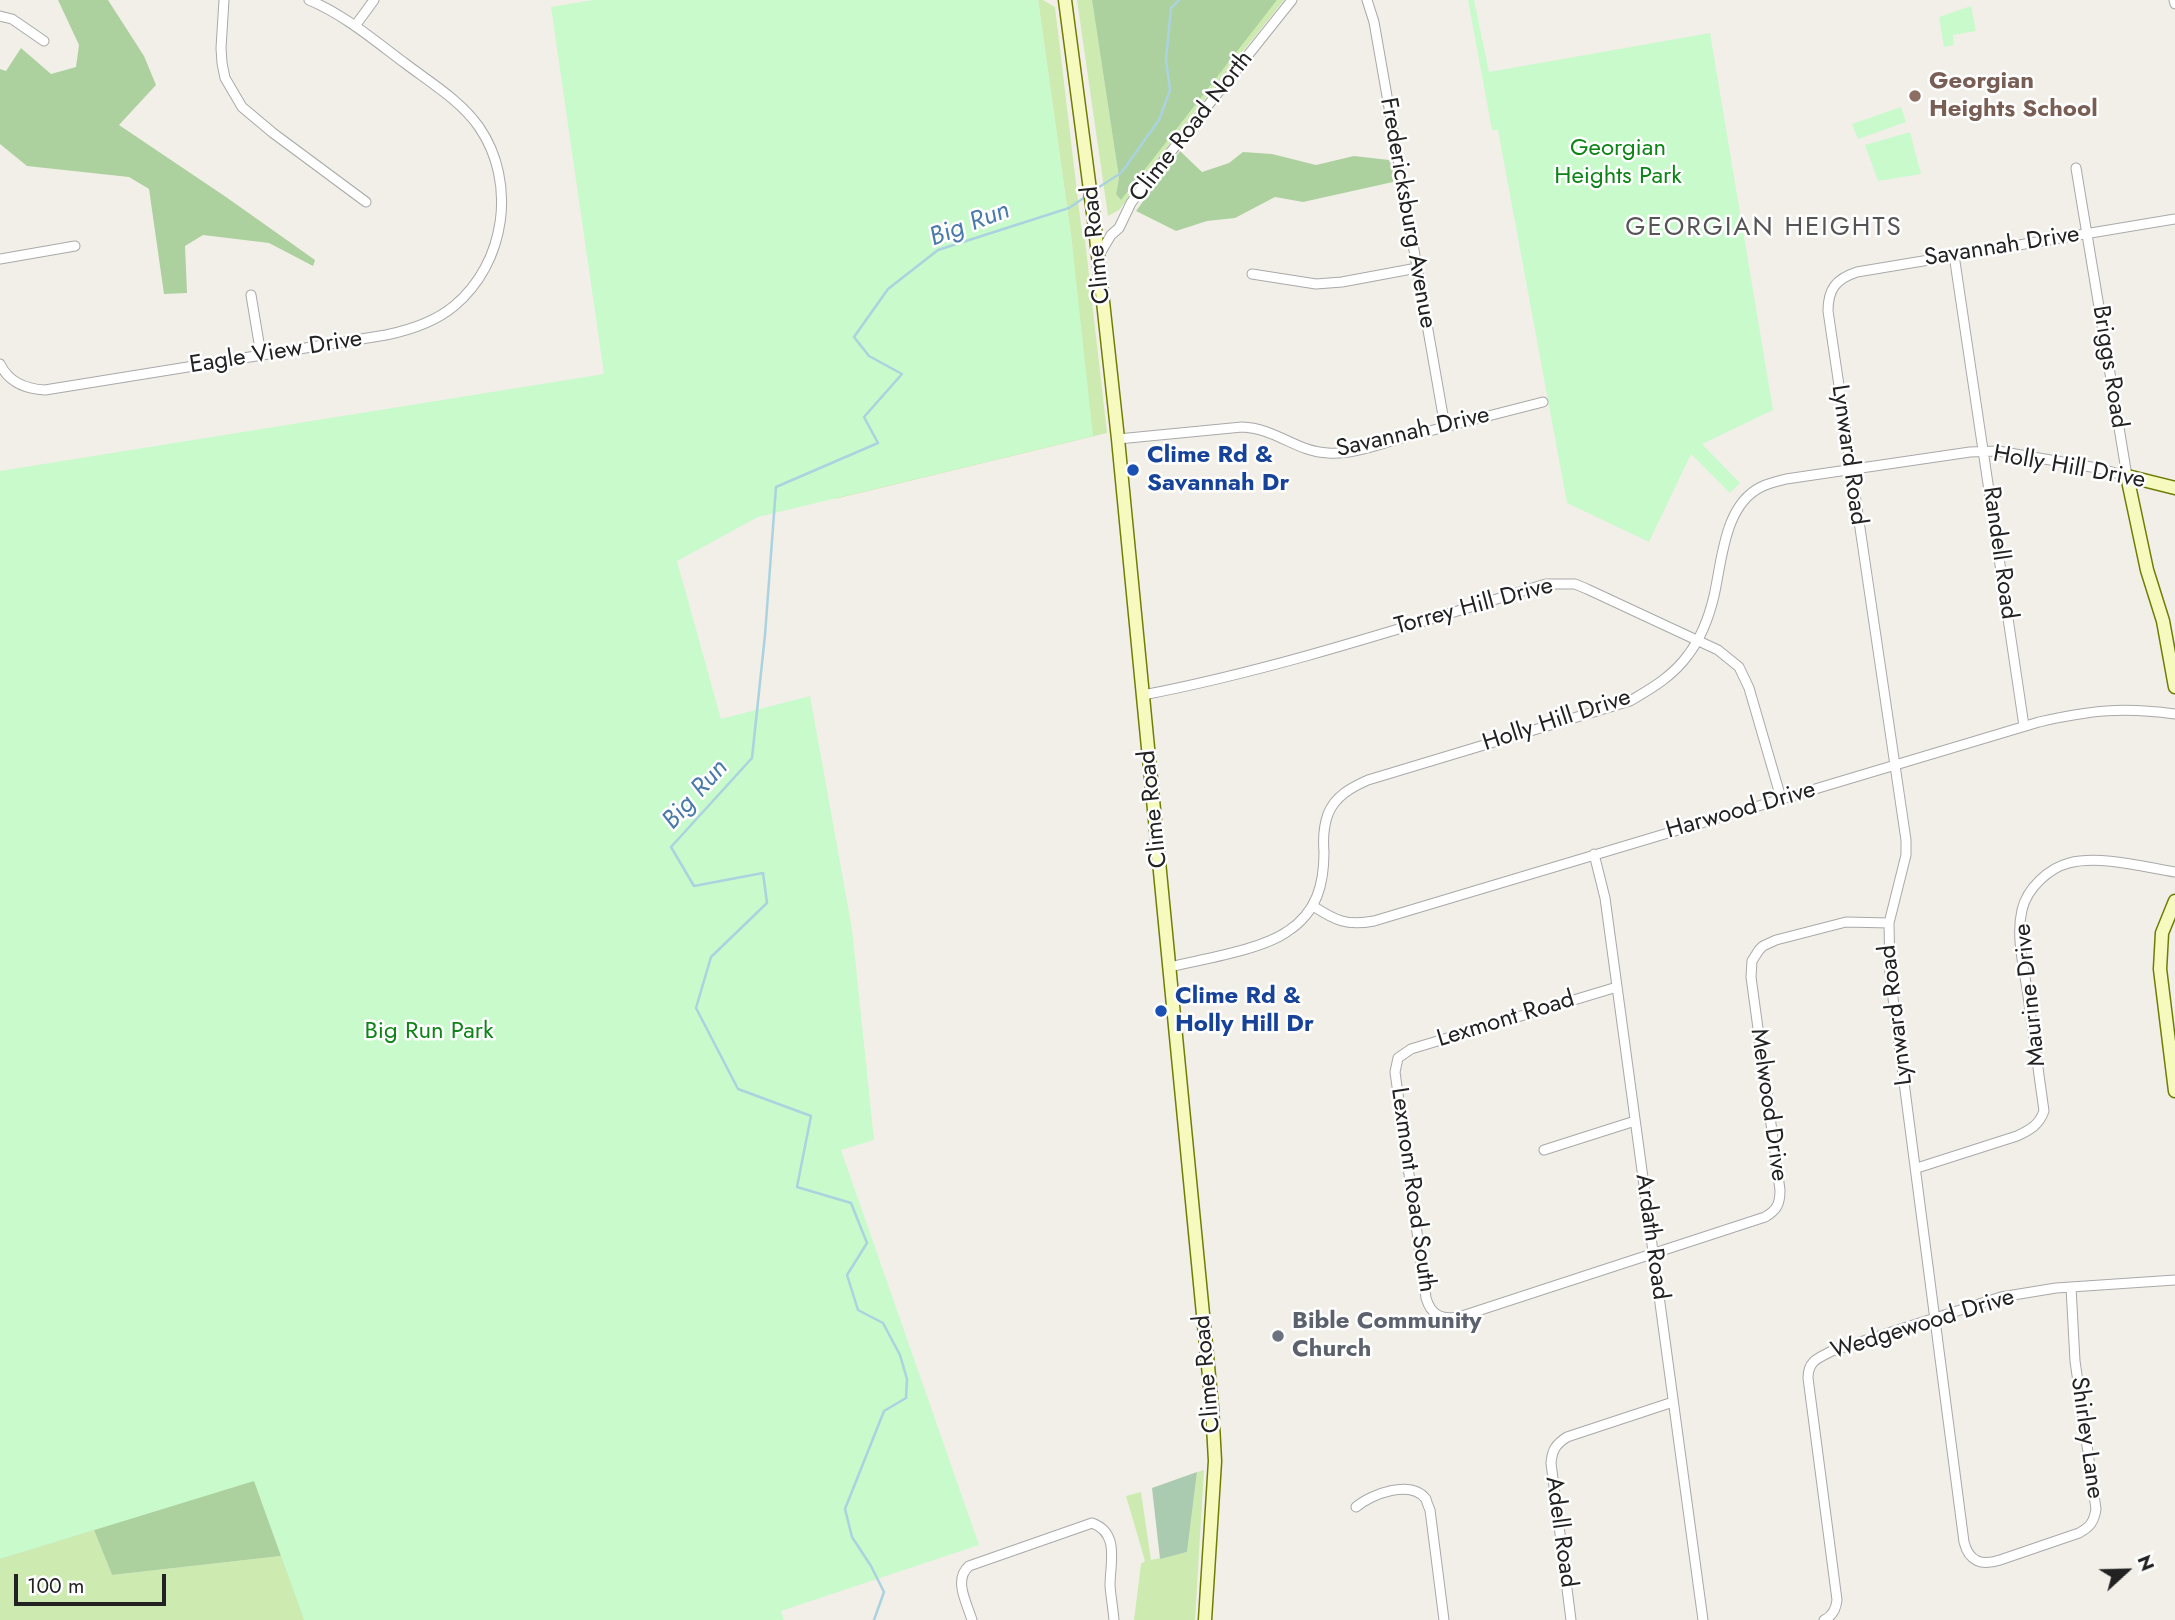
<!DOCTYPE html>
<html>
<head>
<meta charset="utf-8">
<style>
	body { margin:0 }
	#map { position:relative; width:2175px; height:1620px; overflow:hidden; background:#f2efe9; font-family:Jost,sans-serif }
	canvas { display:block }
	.north { position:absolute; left:2091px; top:1536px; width:70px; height:70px; -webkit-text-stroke:5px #fff; paint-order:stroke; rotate:68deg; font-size:19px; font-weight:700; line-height:28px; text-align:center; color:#222 }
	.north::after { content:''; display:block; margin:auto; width:24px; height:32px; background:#222; clip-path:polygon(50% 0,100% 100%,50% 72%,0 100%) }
	.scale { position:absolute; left:14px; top:1574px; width:152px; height:32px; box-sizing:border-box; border:4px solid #222; border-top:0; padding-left:9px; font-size:21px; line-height:24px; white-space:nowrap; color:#222; -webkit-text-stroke:5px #fff; paint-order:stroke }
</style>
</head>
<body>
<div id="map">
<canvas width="2175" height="1620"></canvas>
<div class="north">N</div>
<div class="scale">100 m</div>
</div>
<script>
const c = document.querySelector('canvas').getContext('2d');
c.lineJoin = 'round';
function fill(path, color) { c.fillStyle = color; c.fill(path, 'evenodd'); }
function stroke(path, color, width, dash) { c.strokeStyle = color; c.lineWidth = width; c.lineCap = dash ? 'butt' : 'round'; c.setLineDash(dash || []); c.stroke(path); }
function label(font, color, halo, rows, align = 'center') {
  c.font = font + ' Jost,sans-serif'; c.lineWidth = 5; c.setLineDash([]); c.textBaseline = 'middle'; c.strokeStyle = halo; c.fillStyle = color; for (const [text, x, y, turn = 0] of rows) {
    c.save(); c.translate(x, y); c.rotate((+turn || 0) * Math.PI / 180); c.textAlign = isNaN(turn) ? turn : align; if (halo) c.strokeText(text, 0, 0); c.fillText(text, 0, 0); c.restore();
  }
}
const grass = new Path2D(`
	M 1038,0 L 1043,0 L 1055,7 L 1081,225 L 1085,240 L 1107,433 L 835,499 L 1072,243 Z
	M 1077,0 L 1092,0 L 1119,178 L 1116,194 L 1277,0 L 1284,0 L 1177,134 L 1119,210 L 1108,216 Z
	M 1204,1470 L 1195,1620 L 1134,1620 L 1141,1564 L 1145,1561 L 1126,1496 L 1141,1492 L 1151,1560 L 1187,1552 L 1197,1472 Z
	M 94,1530 L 112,1575 L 281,1556 L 304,1620 L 0,1620 L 0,1559 Z`);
const forest = new Path2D(`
	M 58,0 L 108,0 L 144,56 L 156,85 L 119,125 L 226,197 L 315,260 L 313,266 L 269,243 L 203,235 L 185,246 L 187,293 L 164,294 L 149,189 L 129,177 L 27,166 L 0,144 L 0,69 L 6,71 L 21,48 L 51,74 L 76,67 L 79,45 Z
	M 1092,0 L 1277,0 L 1121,200 L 1116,194 L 1119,178 Z
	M 1180,151 L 1202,172 L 1229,163 L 1243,152 L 1272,154 L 1316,165 L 1354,156 L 1389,160 L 1394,172 L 1393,182 L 1303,202 L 1275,197 L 1235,218 L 1207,221 L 1176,231 L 1136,211 Z
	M 291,1464 L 304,1620 L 281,1556 L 112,1575 L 94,1530 L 0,1559 L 0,1550 Z`);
const cemetery = new Path2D(`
	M 1197,1472 L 1187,1552 L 1160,1559 L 1152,1488 Z`);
const park = new Path2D(`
	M 593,0 L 1038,0 L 1072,243 L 1093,436 L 758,517 L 677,561 L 721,719 L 810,696 L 852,929 L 874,1140 L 841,1150 L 979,1545 L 781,1611 L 784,1620 L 304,1620 L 254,1481 L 0,1559 L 0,471 L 604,374 L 551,7 Z
	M 1468,0 L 1474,0 L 1489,72 L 1710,33 L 1773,410 L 1702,444 L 1740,483 L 1730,493 L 1691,454 L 1649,542 L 1567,503 L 1498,130 L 1492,130 Z
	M 1971,6 L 1976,31 L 1953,35 L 1954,45 L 1944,47 L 1939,17 Z
	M 1901,107 L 1906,122 L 1858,139 L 1852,124 Z
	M 1910,132 L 1921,174 L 1878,181 L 1865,145 Z`);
const stream = new Path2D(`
	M 1093,191 L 1121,173 L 1159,120 L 1170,90 L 1166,60 L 1171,8 L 1179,0
	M 874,1620 L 884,1592 L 871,1566 L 852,1537 L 845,1509 L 884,1411 L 906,1398 L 907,1379 L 900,1355 L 883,1323 L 858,1310 L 847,1275 L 867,1243 L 851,1203 L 797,1187 L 811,1116 L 738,1089 L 696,1008 L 711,957 L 767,903 L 763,873 L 694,886 L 671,847 L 752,758 L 765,635 L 776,487 L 878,443 L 864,417 L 902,374 L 869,356 L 854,337 L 888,289 L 938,250 L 1069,208 L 1088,195`);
const street = new Path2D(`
	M 224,0 L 221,48 L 222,63 L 225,78 L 242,107 L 273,133 L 366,202
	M 1367,0 L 1374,22 L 1445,427
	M 2174,0 L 2175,4
	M 0,16 L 12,19 L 44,41
	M 355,26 L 374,0
	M 1954,255 L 2024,726
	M 1098,257 L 1111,235 L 1119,228 L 1131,203 L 1142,188 L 1292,0
	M 0,259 L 75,246
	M 1252,274 L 1316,284 L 1342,282 L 1417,268
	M 251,295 L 261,355
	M 0,364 C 9,383 26,389 45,390 L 386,335 C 410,330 435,322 454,306 C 506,263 517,182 479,127 C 461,101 431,83 406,64 C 375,41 345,15 309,0
	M 1118,439 L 1242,427 C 1275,428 1297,452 1328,453 C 1352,455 1379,444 1402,438 C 1449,426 1496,414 1543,402
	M 1143,695 C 1279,669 1413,624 1546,584 L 1575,584 L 1587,589 L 1718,650 L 1739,667 L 1749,688 L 1781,798
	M 1594,854 L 1605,898 L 1703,1620
	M 1313,906 C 1336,921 1347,926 1374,921 L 2039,722 C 2091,710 2123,707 2175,714
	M 1170,967 C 1202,959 1262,950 1288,931 C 1317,912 1324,884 1324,852 C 1323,840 1324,825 1328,814 C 1335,796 1352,787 1368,780 L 1630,701 C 1652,688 1673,676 1688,655 C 1701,638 1709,617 1714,596 C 1722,561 1724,505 1761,487 C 1769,483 1778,481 1786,479 L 1970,452 L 1998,451 L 2097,468 L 2127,476 L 2076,168
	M 1617,987 L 1411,1049 L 1398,1058 L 1395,1072 L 1426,1298 C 1431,1315 1441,1320 1459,1317 L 1765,1217 C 1777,1210 1780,1204 1780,1190 L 1751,977 L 1752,961 L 1759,950 L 1763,946 L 1776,940 L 1846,922 L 1889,923
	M 1544,1150 L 1635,1121
	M 1917,1168 L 2017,1136 C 2030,1130 2039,1125 2044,1111 C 2038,1070 2033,1030 2027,989 C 2023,964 2016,935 2022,910 C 2027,888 2049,868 2069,863 C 2100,855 2144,867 2175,872
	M 2071,1287 L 2075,1361 L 2096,1509 C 2094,1522 2090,1527 2079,1533 L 2000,1560 C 1982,1566 1969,1562 1964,1542 L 1890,975 L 1889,923 L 1906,855 L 1906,840 L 1828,311 C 1828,289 1836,279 1857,272 L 2175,219
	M 1356,1507 C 1371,1494 1411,1479 1426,1499 C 1426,1500 1429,1508 1430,1510 L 1444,1620
	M 972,1620 C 967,1603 953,1580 969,1566 L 1092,1523 C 1120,1533 1110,1563 1110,1586 C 1111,1597 1113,1609 1114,1620
	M 1571,1620 L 1551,1463 C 1552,1450 1556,1444 1567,1437 L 1673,1402
	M 1824,1620 C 1833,1616 1836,1609 1837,1600 L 1808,1378 C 1808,1361 1818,1358 1832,1351 L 2001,1297 L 2056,1288 L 2175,1280`);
const secondary = new Path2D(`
	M 1065,0 L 1095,228 L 1118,439 L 1212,1407 L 1215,1461 L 1205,1620
	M 2175,488 L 2127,476 L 2147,570 L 2163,621 L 2175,687
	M 2175,901 L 2162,933 L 2160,969 L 2175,1091`);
const markers = [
	[1915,96,7,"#8d6e63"],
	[1133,470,7,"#1a4fb4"],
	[1161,1011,7,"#1a4fb4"],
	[1278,1336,7,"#6b7280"]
];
const educationNames = [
	["Georgian",1929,82],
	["Heights School",1929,110]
];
const streetNames = [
	["Clime Road North",1192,127,-52],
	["Fredericksburg Avenue",1407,213,80],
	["Clime Road",1097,245,-96],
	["Savannah Drive",2002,247,-9],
	["Eagle View Drive",276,353,-9],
	["Briggs Road",2109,367,81],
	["Savannah Drive",1413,433,-13],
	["Lynward Road",1848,455,82],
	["Holly Hill Drive",2069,468,10],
	["Randell Road",1999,553,82],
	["Torrey Hill Drive",1474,607,-15],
	["Holly Hill Drive",1557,721,-18],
	["Clime Road",1154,809,-96],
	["Harwood Drive",1741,811,-16],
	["Maurine Drive",2031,995,-96],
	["Lynward Road",1897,1015,-97],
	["Lexmont Road",1506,1020,-17],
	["Melwood Drive",1768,1105,82],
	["Lexmont Road South",1412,1190,82],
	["Ardath Road",1651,1237,82],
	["Wedgewood Drive",1923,1325,-17],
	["Clime Road",1208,1374,-95],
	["Shirley Lane",2086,1438,82],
	["Adell Road",1560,1532,82]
];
const parkNames = [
	["Georgian",1618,149],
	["Heights Park",1618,177],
	["Big Run Park",429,1032]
];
const transitNames = [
	["Clime Rd &",1147,456],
	["Savannah Dr",1147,484],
	["Clime Rd &",1175,997],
	["Holly Hill Dr",1175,1025]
];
const worshipNames = [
	["Bible Community",1292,1322],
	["Church",1292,1350]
];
const waterNames = [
	["Big Run",970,225,-21],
	["Big Run",696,795,-48]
];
const neighbourhoodNames = [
	["GEORGIAN HEIGHTS",1764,229]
];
fill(grass, '#cdebb0');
fill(forest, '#add19e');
fill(cemetery, '#aacbaf');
fill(park, '#c8facc');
stroke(stream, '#aad3df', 2.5);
stroke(street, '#a9a9a9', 11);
stroke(secondary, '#707d05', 15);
stroke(street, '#fff', 9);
stroke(secondary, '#f7fabf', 12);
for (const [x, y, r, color] of markers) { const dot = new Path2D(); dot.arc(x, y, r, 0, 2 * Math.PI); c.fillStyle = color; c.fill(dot); stroke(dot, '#fff', 2.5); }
label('bold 24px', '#785e54', '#fff', educationNames, 'left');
label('24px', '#222', '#fff', streetNames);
label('24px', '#0c8416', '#fff', parkNames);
label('bold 24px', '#164399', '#fff', transitNames, 'left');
label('bold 24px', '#5b616d', '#fff', worshipNames, 'left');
label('italic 26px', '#4a7aab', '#fff', waterNames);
c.letterSpacing = '2px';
label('26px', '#555', '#fff', neighbourhoodNames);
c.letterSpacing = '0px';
</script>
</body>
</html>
